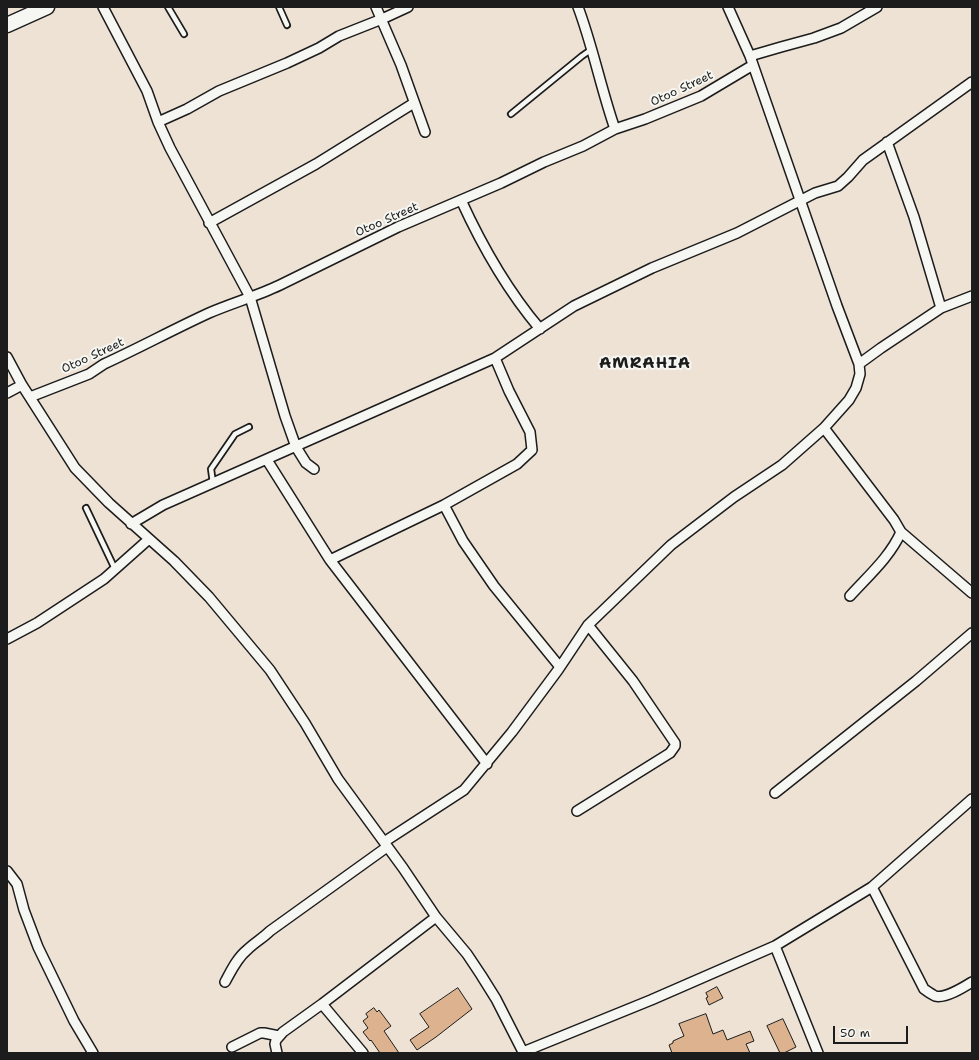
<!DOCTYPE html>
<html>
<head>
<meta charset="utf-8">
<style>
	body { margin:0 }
	#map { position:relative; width:979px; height:1060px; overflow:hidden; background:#eee2d4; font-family:"Shantell Sans",sans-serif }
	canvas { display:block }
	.frame { position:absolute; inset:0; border:8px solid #1c1c1c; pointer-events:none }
	.scale { position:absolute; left:833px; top:1026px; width:75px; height:18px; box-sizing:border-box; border:2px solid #1c1c1c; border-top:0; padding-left:5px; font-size:12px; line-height:14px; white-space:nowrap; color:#1c1c1c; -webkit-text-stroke:3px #f6f6f2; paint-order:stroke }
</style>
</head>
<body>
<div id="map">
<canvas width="979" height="1060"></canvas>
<div class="frame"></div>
<div class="scale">50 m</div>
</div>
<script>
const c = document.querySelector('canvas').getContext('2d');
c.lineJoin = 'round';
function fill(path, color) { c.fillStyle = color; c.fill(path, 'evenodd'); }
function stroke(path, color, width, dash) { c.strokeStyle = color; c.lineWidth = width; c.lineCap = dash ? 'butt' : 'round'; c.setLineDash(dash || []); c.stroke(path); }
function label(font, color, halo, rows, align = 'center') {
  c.font = font + ' "Shantell Sans",sans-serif'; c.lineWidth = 4; c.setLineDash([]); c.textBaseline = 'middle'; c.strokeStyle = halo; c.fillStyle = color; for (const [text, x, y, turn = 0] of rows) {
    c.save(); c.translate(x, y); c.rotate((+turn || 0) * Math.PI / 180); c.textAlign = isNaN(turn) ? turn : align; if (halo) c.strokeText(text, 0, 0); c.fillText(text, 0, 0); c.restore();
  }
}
const building = new Path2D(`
	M 717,987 L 723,998 L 709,1005 L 706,998 L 708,997 L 706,993 Z
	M 458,988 L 472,1009 L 436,1037 L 417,1050 L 410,1040 L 429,1027 L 420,1014 Z
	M 374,1008 L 377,1012 L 379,1010 L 391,1026 L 384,1031 L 399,1053 L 380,1053 L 371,1040 L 370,1041 L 363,1032 L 368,1028 L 363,1021 L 368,1017 L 366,1014 Z
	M 706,1014 L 713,1034 L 723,1030 L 727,1040 L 750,1031 L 754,1041 L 746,1044 L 750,1053 L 672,1053 L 669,1045 L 673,1043 L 673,1041 L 684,1036 L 679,1024 Z
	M 783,1019 L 796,1047 L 784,1053 L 780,1053 L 767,1026 Z`);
const lane = new Path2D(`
	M 168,7 L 184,34
	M 279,7 L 287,25
	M 511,114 L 582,56 L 592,49
	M 213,483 L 211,469 L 235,434 L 249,427
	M 86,508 L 115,569`);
const street = new Path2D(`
	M 103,7 L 147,91 L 158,122 L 170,148 L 250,297 L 285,416 L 296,447 L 306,463 L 314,469
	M 376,7 L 401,65 L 425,132
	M 578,7 C 593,47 601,89 615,129
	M 750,56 L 781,47 L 814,38 L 841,28 L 877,7
	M 158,122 L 187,109 L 219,91 L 287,63 L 319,48 L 339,36 L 382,19 L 408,7
	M 887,142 L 914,217 L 941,308
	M 461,200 C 482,246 507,290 540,329
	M 209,223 L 316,164 L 414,103
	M 7,357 L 22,385 L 75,468 L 109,503 L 174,561 L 209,597 L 270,670 L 305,723 L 338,779 L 403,868 L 436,917 L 467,954 L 481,975 L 496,999 L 523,1052 L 651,1000 L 775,946 L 872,887 L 972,799
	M 495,358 L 509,391 L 530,432 L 532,450 L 517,464 L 444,505 L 463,541 L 494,586 L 560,667
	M 859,364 L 881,348 L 941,308 L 972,296
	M 7,393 L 22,385
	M 30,397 L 89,374 L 104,364 C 139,348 174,329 209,313 C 232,303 257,296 280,285 L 398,227 L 501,183 L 544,162 L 583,146 L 615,129 L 645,119 L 701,96 L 753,65
	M 824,428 L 894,520 L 901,532 C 890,557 868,576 850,596
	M 267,460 L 330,560 L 487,764
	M 131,524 L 163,505 L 495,358 L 574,306 L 652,268 L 737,233 L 815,193 L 838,186 L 848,177 L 863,160 L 972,82
	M 901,532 L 972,593
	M 330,560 L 444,505
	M 7,639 L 37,623 L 104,579 L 149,539
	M 775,793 L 916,681 L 972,633
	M 577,811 L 670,753 L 675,746 L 675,743 L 633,681 L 588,625
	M 384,842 L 464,790 L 512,732 L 558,670 L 588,625 L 671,545 L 734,497 L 782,465 L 824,428 L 849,400 L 856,388 L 860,374 L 859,364 L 837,306 L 750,56 L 728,7
	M 7,871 L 17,884 L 24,910 L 38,947 L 74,1021 L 93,1053
	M 872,887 L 924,989 C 927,991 931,994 935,996 C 945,999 964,987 972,982
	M 775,946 L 818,1053
	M 225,982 C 231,971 237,958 247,950 C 254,943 263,938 270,931 L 387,847
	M 322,1004 L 363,1053
	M 232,1047 L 260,1033 L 264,1033 L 279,1036
	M 277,1053 L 275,1044 L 276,1040 L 283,1032 L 322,1004 L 436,917`);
const primary = new Path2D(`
	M 7,25 L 47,7`);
const streetNames = [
	["Otoo Street",682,89,-25],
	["Otoo Street",387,220,-24],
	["Otoo Street",93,356,-25]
];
const districtNames = [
	["AMRAHIA",645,364]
];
fill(building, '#ddb28e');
stroke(building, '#1c1c1c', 1);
stroke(lane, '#1c1c1c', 8);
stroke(street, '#1c1c1c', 12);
stroke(primary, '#1c1c1c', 17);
stroke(lane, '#f6f6f2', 4.5);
stroke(street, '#f6f6f2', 9);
stroke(primary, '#f6f6f2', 14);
label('12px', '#1c1c1c', '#f6f6f2', streetNames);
c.letterSpacing = '1px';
label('bold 16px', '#1c1c1c', '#f6f6f2', districtNames);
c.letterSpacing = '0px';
</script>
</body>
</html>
